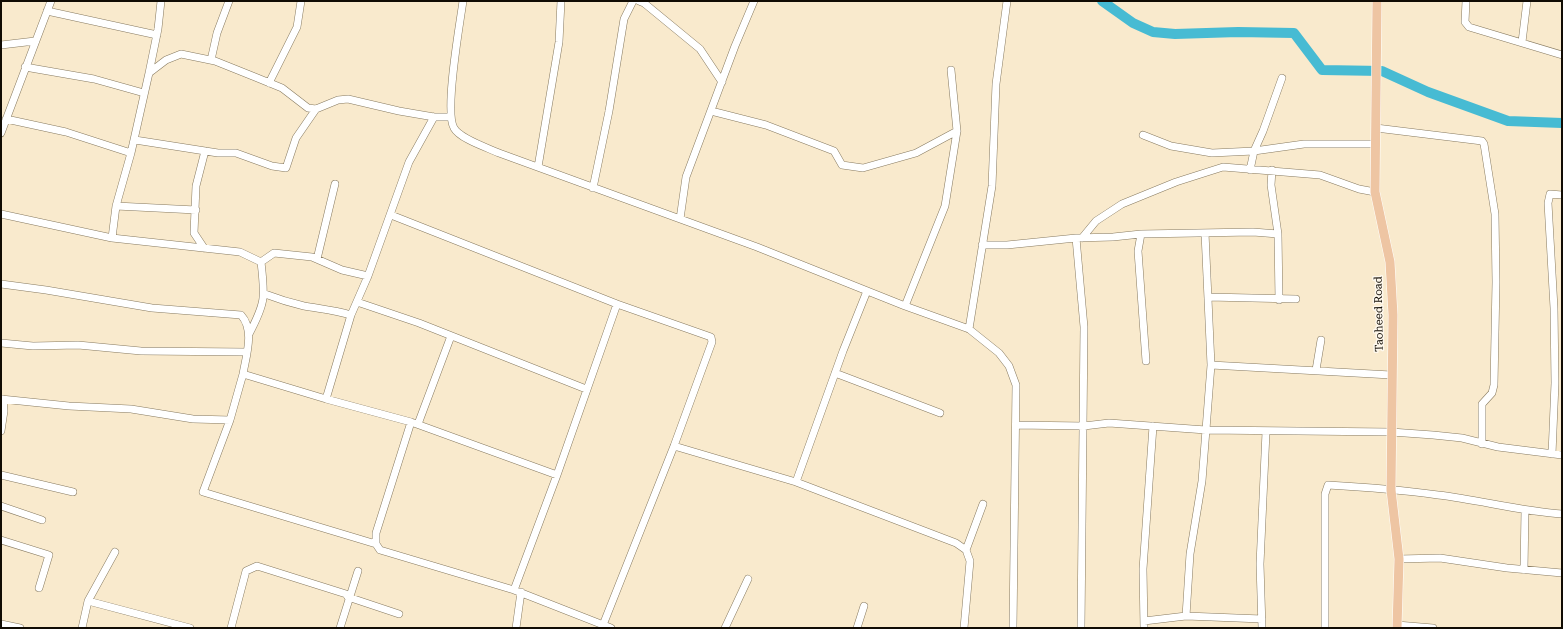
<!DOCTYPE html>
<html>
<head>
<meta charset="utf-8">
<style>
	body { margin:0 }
	#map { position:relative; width:1563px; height:629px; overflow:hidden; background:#f9eacd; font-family:"Roboto Serif",serif }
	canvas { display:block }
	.frame { position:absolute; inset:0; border:2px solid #110c04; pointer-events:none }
</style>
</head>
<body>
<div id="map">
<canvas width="1563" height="629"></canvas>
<div class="frame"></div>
</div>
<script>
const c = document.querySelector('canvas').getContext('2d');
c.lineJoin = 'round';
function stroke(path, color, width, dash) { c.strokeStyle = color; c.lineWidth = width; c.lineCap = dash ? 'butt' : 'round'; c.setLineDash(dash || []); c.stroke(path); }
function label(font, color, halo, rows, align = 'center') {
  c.font = font + ' "Roboto Serif",serif'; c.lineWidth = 3; c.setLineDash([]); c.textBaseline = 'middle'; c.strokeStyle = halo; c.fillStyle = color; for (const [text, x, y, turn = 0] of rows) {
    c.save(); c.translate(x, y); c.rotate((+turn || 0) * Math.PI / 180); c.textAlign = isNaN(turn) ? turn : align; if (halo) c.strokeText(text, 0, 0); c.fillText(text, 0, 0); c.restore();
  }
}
const river = new Path2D(`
	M 1102,1 L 1133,23 L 1153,32 L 1175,34 L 1238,32 L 1294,33 L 1322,70 L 1382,71 L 1428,92 L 1508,121 L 1562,123`);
const minor = new Path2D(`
	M 463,1 C 460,23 444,112 454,128 C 460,139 488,148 499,153 L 757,247 L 905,306 L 969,329 L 999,353 L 1009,366 L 1016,385 L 1013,628
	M 639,1 L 644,3 L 700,49 L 722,82
	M 1466,1 L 1465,22 L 1469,27 L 1562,55
	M 47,11 L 157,35
	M 1522,42 L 1527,1
	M 1,45 L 35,41
	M 211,60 L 217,33 L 229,1
	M 25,67 L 94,79 L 144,93
	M 149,73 L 158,29 L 161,1
	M 269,83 L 297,27 L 301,1
	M 711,111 L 766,125 L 834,151 L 842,165 L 863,168 L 916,153 L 957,131
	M 6,119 L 66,132 L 131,153 L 149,73 L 166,60 L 181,54 L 215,61 L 255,77 L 282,88 L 308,108 L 316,109 L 338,100 L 348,99 L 399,111 L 434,117 L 451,117
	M 1376,128 L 1474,140 L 1482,141 L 1484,144 L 1495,214 L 1496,282 L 1494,385 L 1492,393 L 1482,404 L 1482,444
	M 1,133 L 51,1
	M 1143,135 L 1171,146 L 1212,153 L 1254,151 L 1304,144 L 1376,144
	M 135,140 L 218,153 L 236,153 L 272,166 L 286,168 L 296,138 L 316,109
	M 538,167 L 559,42 L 561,1
	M 1250,170 L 1254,151 L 1263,131 L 1282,78
	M 1272,170 L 1271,185 L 1278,234 L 1279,300
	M 593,188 L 609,111 L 624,19 L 633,1
	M 116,206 L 196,210
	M 1,214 L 112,238 L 240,252 L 261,262
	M 391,215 L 617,304 L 711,337 L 712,342 L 674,446 L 603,625
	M 680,219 L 686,177 L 735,46 L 754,1
	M 1141,234 L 1138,251 L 1146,361
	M 112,238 L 116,206 L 131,153
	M 1076,238 L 1084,327 L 1081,628
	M 1082,238 L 1096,221 L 1122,204 L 1176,182 L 1223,167 L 1320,175 L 1359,189 L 1375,192
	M 982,245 L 1007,245 L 1076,238 L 1113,237 L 1141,234 L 1253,232 L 1278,234
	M 204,248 L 194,233 L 196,186 L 205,151
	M 317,259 L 335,184
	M 261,262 L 274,253 L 312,257 L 342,270 L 368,276
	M 1,284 L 46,290 L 152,308 L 241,315 C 255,330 246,356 243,374 L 326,399 L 411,422 L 376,533 L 376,544 L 380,550 L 514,590 L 611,628
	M 265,294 C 278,299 291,303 304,306 C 321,309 334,310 351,315
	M 1208,297 L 1296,299
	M 357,302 L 419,323 L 586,389
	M 905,306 L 945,206 L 957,131 L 951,70
	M 969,329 L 992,186 L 996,84 L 1007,1
	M 249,334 C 266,302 265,297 261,262
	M 1,343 L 33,346 L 78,345 L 141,351 L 246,352
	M 1211,365 L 1391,375
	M 1316,370 L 1321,340
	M 835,373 L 940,413
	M 1,399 L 69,406 L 131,409 L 193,419 L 230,420 L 243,374
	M 326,399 L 351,315 L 368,276 L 409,162 L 434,117
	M 230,420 L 203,492 L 376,544
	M 411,422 L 557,475
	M 418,424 L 451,336
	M 1016,425 L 1084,426 L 1109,423 L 1206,430 L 1391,432 L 1433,435 L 1462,438 L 1498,447 L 1562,455
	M 1,431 L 4,411 L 3,399
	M 674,446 L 796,482 L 956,543 L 966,550 L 970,561 L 964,628
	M 1552,454 L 1555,383 L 1554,308 L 1548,203 L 1550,194 L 1562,195
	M 1,475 L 73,492
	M 796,482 L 843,351 L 867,291
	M 1,506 L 42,520
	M 1,540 L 49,555 L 39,588
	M 966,550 L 983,504
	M 1399,559 L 1440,558 L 1507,568 L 1562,573
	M 1524,570 L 1525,510
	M 514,590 L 557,475 L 617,304
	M 88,601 L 190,628
	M 1186,616 L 1190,554 L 1202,481 L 1211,365 L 1205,233
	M 1144,621 L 1186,616 L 1262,619
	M 1,624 L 20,628
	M 1397,625 L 1433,628
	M 82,628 L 88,601 L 115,552
	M 231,628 L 246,571 L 257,566 L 346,594 L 348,597 L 399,614
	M 340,628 L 358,571
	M 516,628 L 521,592
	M 725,628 L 748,579
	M 857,628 L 864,606
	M 1144,628 L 1143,569 L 1153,426
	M 1262,628 L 1260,564 L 1266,432
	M 1325,628 L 1325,494 L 1328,485 C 1365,487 1402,490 1438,495 C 1480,500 1520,511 1562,514`);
const major = new Path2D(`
	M 1377,1 L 1375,192 L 1390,262 L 1393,315 L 1391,490 L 1399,559 L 1397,628`);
const streetNames = [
	["Taoheed Road",1379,314,-91]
];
stroke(river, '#47bbd3', 10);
stroke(minor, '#877a60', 8);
stroke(major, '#fff', 10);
stroke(minor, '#fff', 7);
stroke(major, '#eec5a3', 9);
label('11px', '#110c04', '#fef8ed', streetNames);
</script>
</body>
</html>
